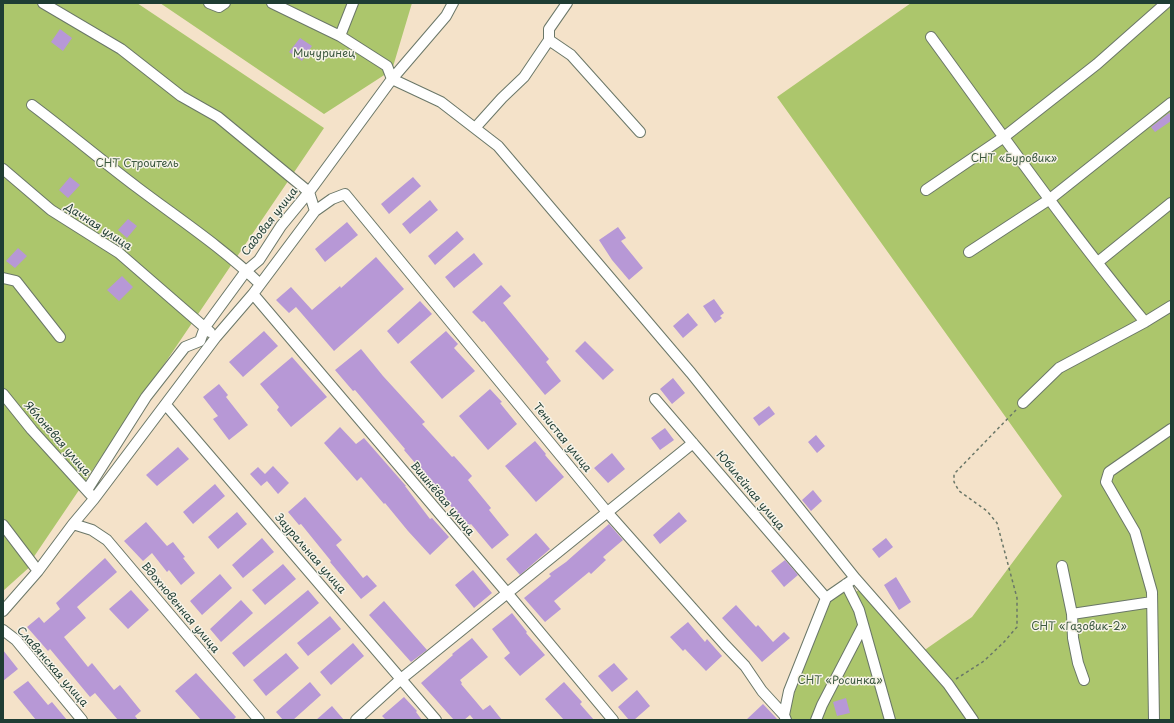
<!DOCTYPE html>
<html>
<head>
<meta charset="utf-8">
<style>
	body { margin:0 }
	#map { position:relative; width:1174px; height:723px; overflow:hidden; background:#f4e2c9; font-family:"Playpen Sans",sans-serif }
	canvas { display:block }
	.frame { position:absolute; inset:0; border:4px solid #1f3d34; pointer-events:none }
</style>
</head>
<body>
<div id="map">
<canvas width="1174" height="723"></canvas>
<div class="frame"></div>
</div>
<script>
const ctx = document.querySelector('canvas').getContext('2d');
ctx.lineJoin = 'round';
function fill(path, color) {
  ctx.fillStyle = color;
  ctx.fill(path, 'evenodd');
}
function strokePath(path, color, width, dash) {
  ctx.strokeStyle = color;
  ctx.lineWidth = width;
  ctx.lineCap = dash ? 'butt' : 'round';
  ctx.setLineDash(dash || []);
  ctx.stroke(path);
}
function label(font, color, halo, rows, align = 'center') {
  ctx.font = font + ' "Playpen Sans",sans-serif';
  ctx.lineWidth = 3;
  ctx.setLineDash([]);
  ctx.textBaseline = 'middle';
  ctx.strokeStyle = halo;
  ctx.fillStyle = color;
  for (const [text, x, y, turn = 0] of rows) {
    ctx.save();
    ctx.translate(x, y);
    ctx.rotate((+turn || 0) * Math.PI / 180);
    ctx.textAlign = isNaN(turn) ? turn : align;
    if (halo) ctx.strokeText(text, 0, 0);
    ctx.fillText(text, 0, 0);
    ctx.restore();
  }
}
const green = new Path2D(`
	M3,3h134l187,125 -293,433 2,3 -30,27z
	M160,3h252l-20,67 -68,44z
	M911,3h260v717h-380l-4,-6 40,-114 16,-8 11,1 8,-5 54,68 56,-39 90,-121 -285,-399z`);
const building = new Path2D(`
	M60,29l12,9 -9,13 -12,-9z
	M300,38l12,8 -10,15 -13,-9z
	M1169,113l2,2v6l-16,11 -4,-5z
	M70,177l10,8 -12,13 -9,-8z
	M413,177l8,9 -32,28 -8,-10z
	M430,200l8,10 -28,24 -8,-10z
	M128,219l9,7 -10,12 -9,-8z
	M347,222l11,13 -33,27 -10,-13z
	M618,227l8,11 -5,3 22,27 -14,12 -17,-20 -13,-20z
	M457,231l7,8 -29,26 -7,-9z
	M18,248l9,8 -12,12 -9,-7z
	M474,253l9,11 -29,24 -9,-11z
	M376,257l28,32 -70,62 -38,-44 -7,6 -13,-13 15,-13 21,23 28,-24 1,2z
	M122,276l11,11 -14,14 -12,-11z
	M501,285l10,11 -8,7 46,56 -3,3 15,19 -16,14 -61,-74 -2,1 -10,-10z
	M714,299l10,14 -4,3 2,2 -7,5 -12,-17z
	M420,301l12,13 -34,30 -11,-13z
	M688,313l10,12 -15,13 -10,-12z
	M264,331l14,15 -35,31 -14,-15z
	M446,331l12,13 -4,4 21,23 -33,28 -32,-37z
	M585,341l29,29 -11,10 -28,-29z
	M361,349l22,27 42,46 -3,2 30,33 2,-1 18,20 -4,4 23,28 -2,2 20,25 -17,14 -21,-25 -4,3 -17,-22h1l-47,-55 1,-1 -50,-59 -2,1 -18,-21z
	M292,357l35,40 -36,30 -14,-17 2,-3 -19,-23z
	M673,378l12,15 -13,11 -12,-15z
	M219,384l9,11 -2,2 22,28 -19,15 -16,-21 5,-3 -15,-19z
	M490,389l12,13 -2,1 17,21 -29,26 -29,-34z
	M769,406l6,8 -16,12 -6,-8z
	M340,427l16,17 8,-6 42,48h-1l25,33 2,-1 17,19 -19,18 -22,-24 -23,-28 -1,1 -23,-27 -4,4 -33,-38z
	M665,428l9,12 -14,10 -9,-12z
	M816,435l9,11 -8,7 -9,-11z
	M535,441l11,13 -1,1 19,22 -28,25 -31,-36z
	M178,447l11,12 -32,27 -11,-11z
	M612,453l13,16 -17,14 -14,-15z
	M273,466l16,17 -11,11 -11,-13 -6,5 -11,-12 8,-7 7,7z
	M215,484l10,12 -32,28 -10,-12z
	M813,490l9,11 -11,10 -9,-11z
	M305,497l37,43 -6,5 27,33 4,-3 10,11 -16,13 -31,-37 1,-1 -30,-37 -2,1 -11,-13z
	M237,512l10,12 -29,25 -10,-12z
	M679,512l8,9 -27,23 -7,-9z
	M146,522l21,24 6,-4 12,15 -2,1 12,15 -14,12 -12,-15 -2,2 -15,-19 -9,8 -19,-20z
	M609,524l14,16 -20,17 3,3 -15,14 -2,-2 -35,29 7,8 -16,13 -21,-24 27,-22 -2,-2 17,-12z
	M536,533l14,16 -30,26 -14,-16z
	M262,538l12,14 -31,26 -11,-13z
	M886,538l7,9 -14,11 -7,-9z
	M105,558l12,14 -40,35 9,11 -22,19 24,30 4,-4 22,27 6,-5 21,26 -6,5 3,4h-20l-23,-27 -5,4 -40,-48 -2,2 -21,-24 12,-10 5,6 16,-14 -4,-6z
	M785,560l13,15 -14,12 -13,-16z
	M283,564l13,15 -31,26 -13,-15z
	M473,570l19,23 -18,15 -19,-23z
	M220,574l12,14 -30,27 -12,-14z
	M896,577l15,25 -12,8 -15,-25z
	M131,590l18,20 -21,19 -19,-20z
	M308,590l11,13 -75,64 -12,-14z
	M241,600l12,13 -32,29 -11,-13z
	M384,601l43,49 -16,12 -42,-47z
	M736,605l20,22 2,-2 15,17 11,-10 6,6 -28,24 -40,-44z
	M512,613l15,19 -1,1 19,22 -25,21 -16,-18 6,-5 -18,-24z
	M330,616l11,13 -33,27 -11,-13z
	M688,622l17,20 2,-3 15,17 -16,15 -21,-22 -2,2 -13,-14z
	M472,638l16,19 -28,23 2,3 -1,1 22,26 7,-5 12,15h-28l-4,-5 -6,5h-10l-33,-37 32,-28 -1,-1z
	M353,643l11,13 -33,29 -11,-13z
	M3,650l15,19 -15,12z
	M286,653l13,15 -33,28 -13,-16z
	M614,663l14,16 -16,13 -14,-16z
	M196,673l40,44 -3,3h-32l-26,-29z
	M28,681l20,24 4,-3 15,18h-31l-23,-28z
	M310,682l11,13 -28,25h-10l-7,-8z
	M564,682l18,20 -2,2 14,16h-30l-19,-21z
	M637,690l13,16 -16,14h-5l-11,-13z
	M404,697l13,14 -1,1 6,8h-36l-4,-4z
	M846,698l4,15 -13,3 -4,-14z
	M763,704l15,16h-32z
	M332,706l12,14h-28z`);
const path = new Path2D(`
	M956,679l28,-18 20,-19 13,-15v-29l-20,-75 -10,-12 -28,-20 -5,-9v-8l62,-64`);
const minor = new Path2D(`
	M43,3l78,46 60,47 37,21 91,75 -28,34 -22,34 -13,11 -41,56 -5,14 -15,6 -39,50 -59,93
	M209,3l10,4 6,-4
	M272,3l68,33 13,-33
	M340,36l47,30 5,13 49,23 57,44 193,227 164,205 -29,20 -37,93 -5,24
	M931,37c70,96 138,193 214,285
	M549,40l22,15 69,77
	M32,105c36,27 70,56 106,83 41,31 85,60 122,96
	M475,128l27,-30 22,-21 25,-37v-11l18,-26
	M3,169l48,41 68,43 91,79
	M926,190l78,-53 93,-73 69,-61
	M315,211l17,-12 13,-5 262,318 118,133 20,21 17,25 22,24 2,5
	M969,252l81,-53 121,-96
	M1098,262l73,-59
	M3,278l13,3 44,56
	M253,294l255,300 105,126
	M3,394l29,36 59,65
	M655,399l171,199
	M1023,403l36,-35 86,-46 26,-16
	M166,405l270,315
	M73,524l19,6 15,10 152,180
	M3,525l35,46
	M1062,566l10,48 1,24 5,25 6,17
	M855,578l93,106 25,36
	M846,584l13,26 31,110
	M3,611l35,-40 35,-47 21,-25 122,-162 37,-43 62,-83 -6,-19 83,-113 54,-63 7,-13
	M1072,614l80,-12
	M3,630l13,10 66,80
	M356,720l45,-41 292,-236
	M816,720l6,-15 41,-79
	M1154,720l-2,-128 -17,-60 -29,-50 3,-10 62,-43`);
const parkNames = [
	["Мичуринец",324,54],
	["СНТ «Буровик»",1014,159],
	["СНТ Строитель",137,164],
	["СНТ «Газовик-2»",1079,627],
	["СНТ «Росинка»",840,681]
];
const streetNames = [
	["Садовая улица",270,222,-52],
	["Дачная улица",98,227,33],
	["Тенистая улица",562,438,51],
	["Яблоневая улица",57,439,49],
	["Юбилейная улица",750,491,50],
	["Вишнёвая улица",442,499,50],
	["Зауральная улица",310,554,49],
	["Вдохновенная улица",180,608,50],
	["Славянская улица",52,667,49]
];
fill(green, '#acc66c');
fill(building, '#b798d6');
strokePath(minor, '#6a7768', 12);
strokePath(path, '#6a7768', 1.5, [3, 3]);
strokePath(minor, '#fff', 10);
label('11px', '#3b583f', '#f7f3e8', parkNames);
label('11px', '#1f3d34', '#f7f3e8', streetNames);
</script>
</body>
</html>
